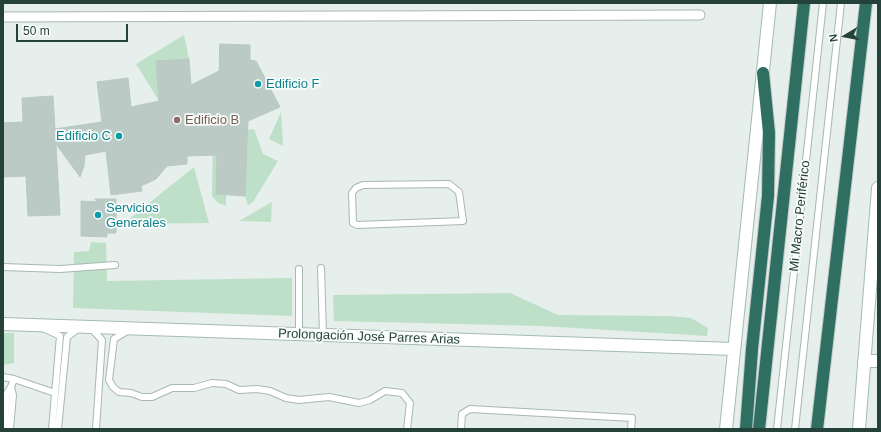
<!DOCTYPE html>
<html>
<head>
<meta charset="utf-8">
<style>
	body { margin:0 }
	#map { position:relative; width:881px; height:432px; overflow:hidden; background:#e6efeb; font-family:Arial,sans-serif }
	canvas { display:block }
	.frame { position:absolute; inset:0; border:4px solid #24423a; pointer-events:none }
	.north { position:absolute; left:825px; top:16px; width:40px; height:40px; -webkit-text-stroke:3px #f7fbf9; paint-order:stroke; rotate:260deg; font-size:11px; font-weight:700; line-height:16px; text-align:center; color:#24423a }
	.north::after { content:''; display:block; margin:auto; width:14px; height:18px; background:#24423a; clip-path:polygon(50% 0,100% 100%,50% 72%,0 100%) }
	.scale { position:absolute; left:16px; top:24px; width:112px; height:18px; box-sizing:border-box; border:2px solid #24423a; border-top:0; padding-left:5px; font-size:12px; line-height:14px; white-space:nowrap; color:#24423a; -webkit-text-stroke:3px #f7fbf9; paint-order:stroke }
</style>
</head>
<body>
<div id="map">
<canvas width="881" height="432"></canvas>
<div class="frame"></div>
<div class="north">N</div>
<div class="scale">50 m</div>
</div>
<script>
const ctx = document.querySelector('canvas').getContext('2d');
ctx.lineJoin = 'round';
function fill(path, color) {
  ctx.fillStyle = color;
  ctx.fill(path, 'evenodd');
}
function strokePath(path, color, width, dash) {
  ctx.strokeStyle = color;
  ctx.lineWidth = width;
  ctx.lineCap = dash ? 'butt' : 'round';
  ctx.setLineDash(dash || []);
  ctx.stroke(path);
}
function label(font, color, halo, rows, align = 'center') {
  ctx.font = font + ' Arial,sans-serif';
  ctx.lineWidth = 3.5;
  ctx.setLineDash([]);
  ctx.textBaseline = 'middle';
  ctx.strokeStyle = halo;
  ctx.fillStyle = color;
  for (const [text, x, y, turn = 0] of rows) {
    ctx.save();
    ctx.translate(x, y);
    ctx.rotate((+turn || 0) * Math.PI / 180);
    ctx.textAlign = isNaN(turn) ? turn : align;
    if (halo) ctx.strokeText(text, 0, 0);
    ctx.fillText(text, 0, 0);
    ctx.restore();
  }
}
const green = new Path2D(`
	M184,35l5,24 -33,2 3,40 -23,-37z
	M281,112l2,34 -14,-7z
	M254,129l9,25 15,7 -25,41 -5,3 -3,-9 3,-66z
	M218,131l-2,63 10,1v11l-8,-3 -6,-7 1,-64z
	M194,167l15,56 -86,1z
	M272,202l-1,20 -32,-1z
	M91,242l15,1 1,38 185,-3v38l-219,-8 1,-56 15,-1z
	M510,293l48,22 112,1 21,2 17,10 -1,8 -165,-10 -208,-5 -1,-26z
	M3,333h11v30l-11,2z`);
const building = new Path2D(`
	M220,44l30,1v15l6,1 24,46 -32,14 -3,75 -29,-2 1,-39 -30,1v8l-20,2 -11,13 -15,7 1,5 -31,4 -5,-44 -21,4 -1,11 -4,11 -24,-33 4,71 -32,1 -2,-40 -23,1v-54l20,-1 -1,-24 31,-2 2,33 47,-7 -5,-40 31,-4 3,29 28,-6 -3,-40 33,-2 2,26 28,-14z
	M95,199h21v34h-9v4l-26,-1v-35l16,1z`);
const service = new Path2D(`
	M449,184l10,8 4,29 -106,4 -4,-2 -1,-30 4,-5 7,-3z
	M3,267l57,2 55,-4
	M321,268l2,67
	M299,269v65
	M43,328l17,8 -8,93
	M91,328l11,12 -6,89
	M129,330l-15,9 -5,41 4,7 6,5 12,1 11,4h10l20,-9h22l18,-5 14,1 13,6 18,-1 13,2 16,7 13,2 30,-3 30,6 11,-3 15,-9 17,2 8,10 -3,26
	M3,377l11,2 41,14
	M4,429l3,-36 4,-6 3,-8
	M10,429l3,-34 -2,-8
	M58,429l9,-92 12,-9
	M461,429l1,-15 8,-5 162,9 -1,11
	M777,429l46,-426
	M795,429l46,-426`);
const pedestrian = new Path2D(`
	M3,17l697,-2`);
const secondary = new Path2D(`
	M3,324l731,25
	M864,361h14
	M726,429l44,-426
	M859,429l19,-241`);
const motorway = new Path2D(`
	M746,429l6,-80 16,-153 1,-63 -6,-60
	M759,429l45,-426
	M817,429l49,-426`);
const markers = [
	[258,84,4,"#0f9aa8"],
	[177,120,4,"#8d6e63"],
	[119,136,4,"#0f9aa8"],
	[98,215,4,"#0f9aa8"]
];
const cultureNames = [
	["Edificio F",266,84],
	["Edificio C",111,136,"right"],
	["Servicios",106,208],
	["Generales",106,223]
];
const educationNames = [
	["Edificio B",185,120]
];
const streetNames = [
	["Mi Macro Periférico",800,216,-84],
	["Prolongación José Parres Arias",369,337,2]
];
fill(green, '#bfe0c8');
fill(building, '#bbcac4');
strokePath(building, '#b8c9c2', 1);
strokePath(service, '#a8b8b2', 8);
strokePath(pedestrian, '#a8b8b2', 11);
strokePath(secondary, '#a4bbb3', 14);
strokePath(motorway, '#c2cac8', 14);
strokePath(service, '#fff', 6);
strokePath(pedestrian, '#fff', 9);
strokePath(secondary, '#fff', 12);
strokePath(motorway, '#2f6f62', 12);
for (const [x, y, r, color] of markers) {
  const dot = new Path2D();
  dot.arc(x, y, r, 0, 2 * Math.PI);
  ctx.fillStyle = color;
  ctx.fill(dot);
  strokePath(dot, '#f7fbf9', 1.5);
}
label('13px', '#0d838f', '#f7fbf9', cultureNames, 'left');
label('13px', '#785e54', '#f7fbf9', educationNames, 'left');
label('13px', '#24423a', '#f7fbf9', streetNames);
</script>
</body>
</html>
